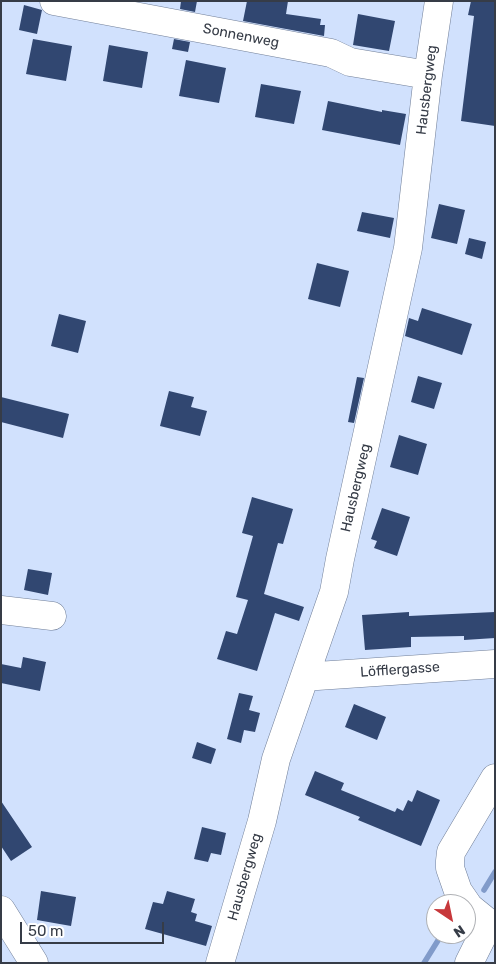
<!DOCTYPE html>
<html>
<head>
<meta charset="utf-8">
<style>
	body { margin:0 }
	#map { position:relative; width:496px; height:964px; overflow:hidden; background:#d1e1fd; font-family:Rubik,sans-serif }
	canvas { display:block }
	.frame { position:absolute; inset:0; border:2px solid #363c47; pointer-events:none }
	.north { position:absolute; left:426px; top:894px; width:50px; height:50px; box-sizing:border-box; background:#fff; border:1px solid #afb1b5; border-radius:50%; rotate:146deg; font-size:14px; font-weight:700; line-height:20px; text-align:center; color:#363c47 }
	.north::after { content:''; display:block; margin:auto; width:18px; height:22px; background:#c7383b; clip-path:polygon(50% 0,100% 100%,50% 72%,0 100%) }
	.scale { position:absolute; left:20px; top:922px; width:144px; height:22px; box-sizing:border-box; border:2px solid #363c47; border-top:0; padding-left:6px; font-size:15px; line-height:18px; white-space:nowrap; color:#363c47; -webkit-text-stroke:4px #fff; paint-order:stroke }
</style>
</head>
<body>
<div id="map">
<canvas width="496" height="964"></canvas>
<div class="frame"></div>
<div class="north">N</div>
<div class="scale">50 m</div>
</div>
<script>
const ctx = document.querySelector('canvas').getContext('2d');
ctx.lineJoin = 'round';
function strokePath(path, color, width, dash) {
  ctx.strokeStyle = color;
  ctx.lineWidth = width;
  ctx.lineCap = dash ? 'butt' : 'round';
  ctx.setLineDash(dash || []);
  ctx.stroke(path);
}
function fill(path, color) {
  ctx.fillStyle = color;
  ctx.fill(path, 'evenodd');
}
function label(font, color, halo, rows, align = 'center') {
  ctx.font = font + ' Rubik,sans-serif';
  ctx.lineWidth = 5;
  ctx.setLineDash([]);
  ctx.textBaseline = 'middle';
  ctx.strokeStyle = halo;
  ctx.fillStyle = color;
  for (const [text, x, y, turn = 0] of rows) {
    ctx.save();
    ctx.translate(x, y);
    ctx.rotate((+turn || 0) * Math.PI / 180);
    ctx.textAlign = isNaN(turn) ? turn : align;
    if (halo) ctx.strokeText(text, 0, 0);
    ctx.fillText(text, 0, 0);
    ctx.restore();
  }
}
const stream = new Path2D(`
	M484,890l11,-18
	M424,963l18,-29`);
const building = new Path2D(`
	M181,1h16l-2,11 -15,-3z
	M247,1h41l-2,13 35,5 -1,6h5l-1,11 -81,-15z
	M471,1h24v125l-34,-5 13,-105 -6,-1z
	M24,5l18,5 -5,24 -18,-4z
	M358,14l37,7 -6,30 -36,-6z
	M33,39l39,7 -6,35 -40,-7z
	M174,39l16,3 -2,10 -16,-3z
	M109,45l39,7 -6,36 -39,-7z
	M186,60l40,8 -7,35 -40,-7z
	M261,84l40,7 -7,33 -39,-7z
	M328,101l54,11v-2l24,4 -6,31 -78,-15z
	M439,204l26,6 -8,34 -26,-6z
	M362,212l32,6 -4,20 -33,-7z
	M469,238l17,4 -4,17 -17,-5z
	M317,263l32,8 -9,36 -32,-8z
	M422,308l50,16 -10,31 -57,-19 4,-18 9,3z
	M59,314l27,7 -8,32 -27,-7z
	M418,376l24,7 -8,26 -23,-7z
	M357,377l7,1 -10,45 -6,-1z
	M169,391l25,6 -3,10 16,4 -7,25 -40,-10z
	M1,397l68,17 -6,24 -62,-16z
	M399,435l28,9 -9,31 -28,-8z
	M252,497l41,12 -10,35 -5,-1 -14,51 40,13 -5,14 -24,-8 -18,58 -40,-12 9,-28 11,3 11,-34 -12,-3 17,-61 -11,-3z
	M382,508l28,9 -13,39 -23,-8 3,-7 -6,-2z
	M28,569l24,4 -4,22 -24,-5z
	M409,612v4l86,-4v26l-31,2v-4l-53,1v10l-46,3 -3,-35z
	M23,657l23,5 -6,29 -39,-8v-19l20,4z
	M239,693l14,3 -4,14 11,3 -5,19 -11,-2 -3,13 -14,-4z
	M354,704l32,13 -9,23 -32,-13z
	M197,742l19,7 -5,15 -19,-6z
	M315,771l29,12 -3,7 54,22 2,-4 6,3 5,-11 4,2 5,-12 23,10 -19,46 -63,-26 2,-3 -55,-22z
	M1,801l31,46 -21,14 -10,-15z
	M202,827l24,6 -5,22 -10,-2 -3,9 -14,-3z
	M41,891l35,6 -5,29 -34,-6z
	M167,891l28,8 -4,13 6,2 -2,7 17,5 -6,20 -61,-17 8,-27 10,2z`);
const minor = new Path2D(`
	M54,1l277,52 19,9 78,13
	M1,610l51,6
	M307,672l10,4 178,-12
	M1,910l33,53
	M220,963l42,-142 14,-62 58,-167 6,-33 68,-311 20,-173 11,-74
	M469,963l18,-36 -2,-7 -16,-13 -11,-16 -8,-23v-7l1,-9 44,-74`);
const streetNames = [
	["Sonnenweg",241,36,11],
	["Hausbergweg",427,90,-83],
	["Hausbergweg",356,488,-77],
	["Löfflergasse",400,670,-4],
	["Hausbergweg",245,877,-74]
];
strokePath(stream, '#819bca', 5.5);
fill(building, '#314771');
strokePath(minor, '#717f98', 29);
strokePath(minor, '#fff', 28);
label('14px', '#363c47', '#fff', streetNames);
</script>
</body>
</html>
